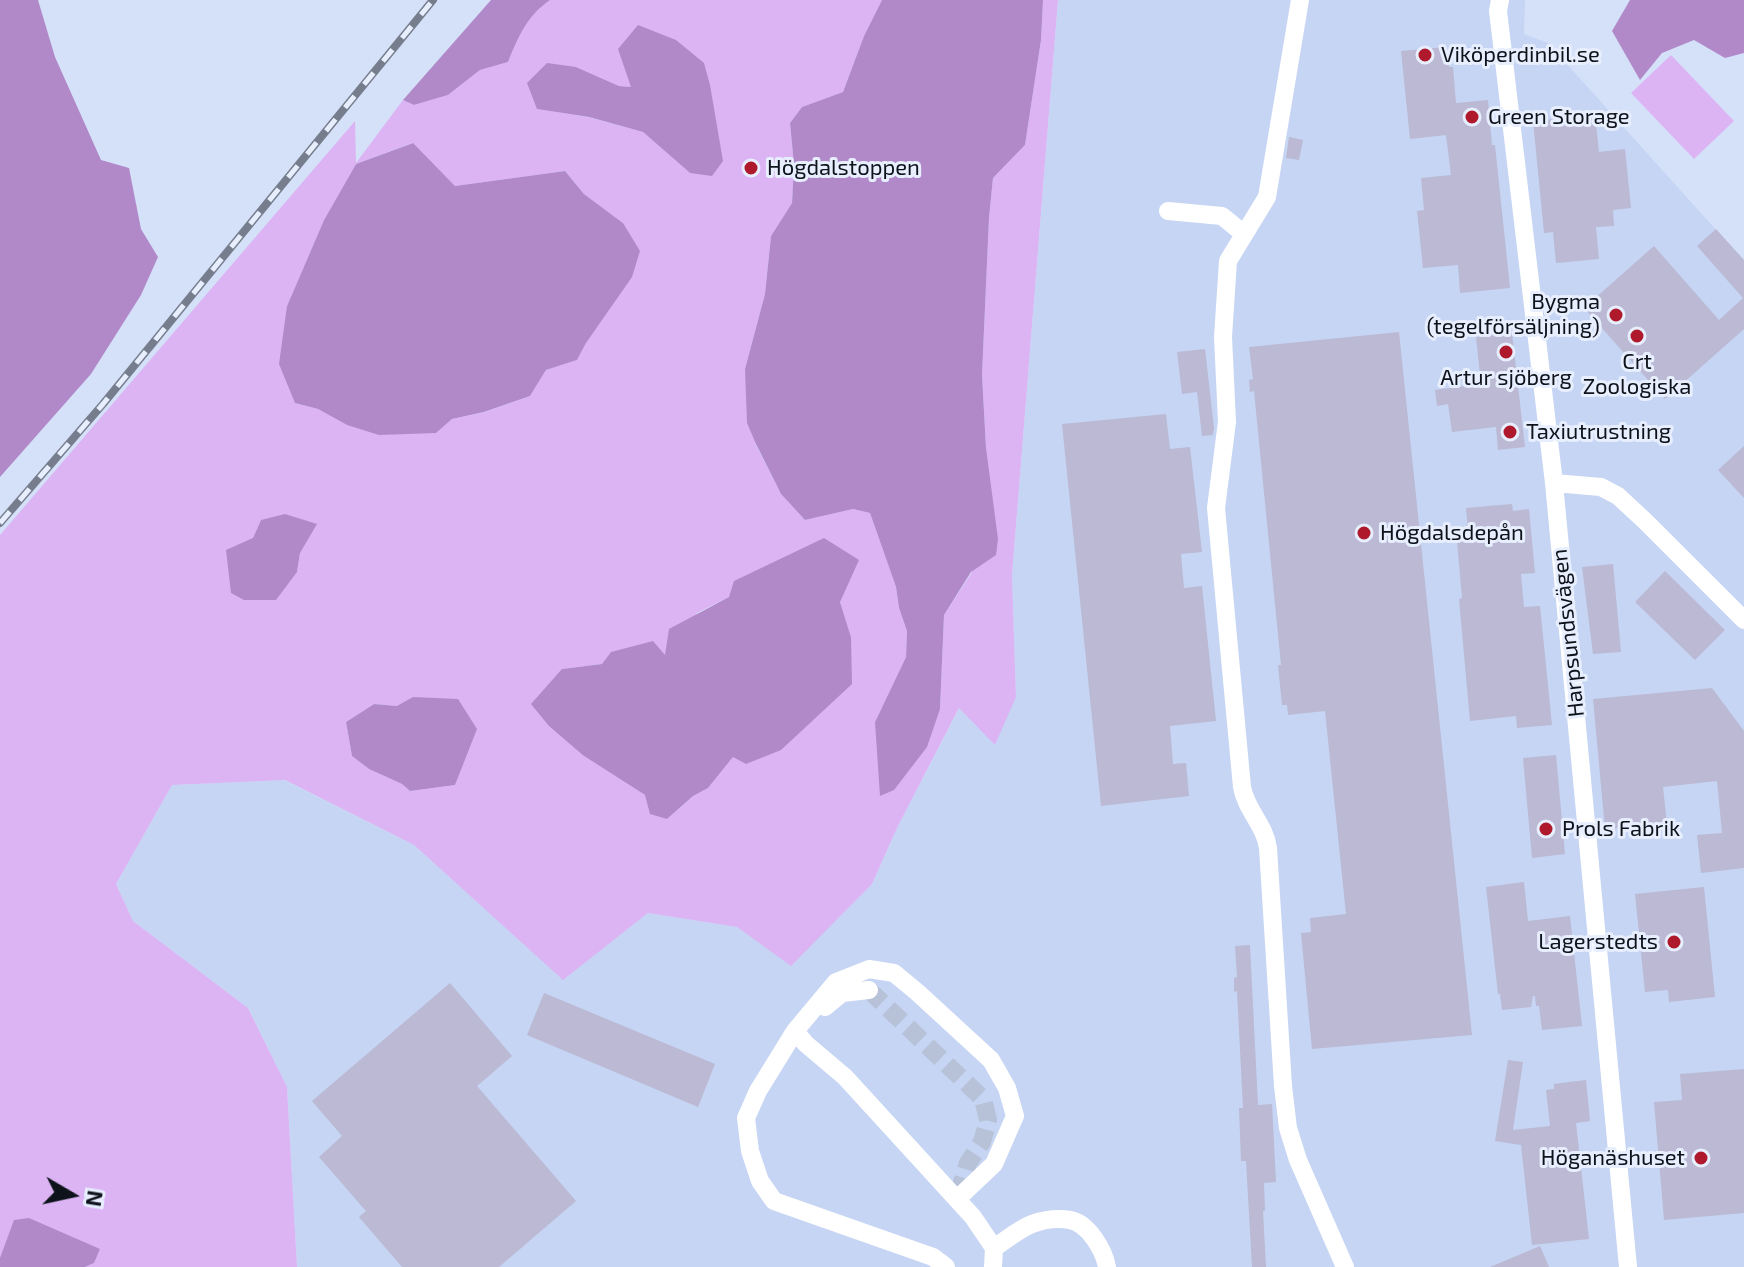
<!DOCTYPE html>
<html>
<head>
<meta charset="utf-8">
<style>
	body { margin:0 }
	#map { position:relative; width:1744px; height:1267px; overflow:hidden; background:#d5e1f9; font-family:"Exo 2",sans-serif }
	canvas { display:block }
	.north { position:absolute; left:32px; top:1155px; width:80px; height:80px; -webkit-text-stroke:6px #e7eefd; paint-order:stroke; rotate:99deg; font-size:22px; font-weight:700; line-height:32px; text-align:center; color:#0e121a }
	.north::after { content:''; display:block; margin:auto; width:28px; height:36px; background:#0e121a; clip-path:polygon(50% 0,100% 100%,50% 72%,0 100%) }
</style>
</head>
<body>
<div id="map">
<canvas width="1744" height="1267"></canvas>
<div class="north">N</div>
</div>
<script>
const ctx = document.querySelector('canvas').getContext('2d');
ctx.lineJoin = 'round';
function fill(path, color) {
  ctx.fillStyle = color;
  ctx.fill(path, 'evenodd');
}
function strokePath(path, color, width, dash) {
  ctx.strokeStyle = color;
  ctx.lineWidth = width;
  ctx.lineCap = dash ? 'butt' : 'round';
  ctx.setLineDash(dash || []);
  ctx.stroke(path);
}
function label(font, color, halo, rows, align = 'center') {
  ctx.font = font + ' "Exo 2",sans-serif';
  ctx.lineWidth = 6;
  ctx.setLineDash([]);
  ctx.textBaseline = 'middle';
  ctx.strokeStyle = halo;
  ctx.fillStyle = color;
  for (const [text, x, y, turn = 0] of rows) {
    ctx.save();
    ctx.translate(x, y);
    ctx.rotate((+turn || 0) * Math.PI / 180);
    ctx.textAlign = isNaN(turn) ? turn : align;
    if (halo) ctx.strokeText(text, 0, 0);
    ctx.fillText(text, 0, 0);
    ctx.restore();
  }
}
const built = new Path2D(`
	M1058,0h467l-1,34 24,9 196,218v1006h-1447l-10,-180 -39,-79 -115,-87 -17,-37 56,-99 112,-5 130,65 149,134 85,-66 89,14 54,38 81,-81 25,-56 63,-121 56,-10 -4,-122z`);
const green = new Path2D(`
	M550,0h332l-18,36 -21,56 -41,15 -12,16 4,42 -2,38 -21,33 -6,58 -20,75 11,76 25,49 24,26 48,-11 17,4 26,74 3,21 8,23 -1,26 -31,65 65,-13 4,-94 28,-43 14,-124 -4,-73 7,-157 4,-40 32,-33 16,-105 2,-40h15l-46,575 4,122 -21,48 -36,-37 -62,120 -25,56 -81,82 -54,-39 -89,-14 -85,67 -149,-135 -129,-65 -113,5 -56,99 17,37 115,87 39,79 10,180h-212l9,-4 -94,-5v-723l355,-414 1,42 47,-63 11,5 34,-10 32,-25 28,-8c11,-26 18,-45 42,-62zM576,67l43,19 12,1 59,86 -47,-41 -55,-15 -50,-8zM412,143l43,43 110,-15 19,23 39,29 -37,120 -9,17 -31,10 -16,26 -45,16 -33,7 -16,14 -89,-8 -29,-16 -23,-6 -8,-97 37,-86 32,-56zM261,520l39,33 -3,19 -44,-34zM729,597l111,5 11,35 -118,120 -25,31 -15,8 -26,23 -22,-24 -61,-39 -22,-87 103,-13 32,-43zM374,704l23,2 65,58 -7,21 -45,6 -8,-7 -33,-15 -17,-13 -6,-34z
	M1671,55l63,66 -40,38 -63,-66z`);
const forest = new Path2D(`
	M0,0h38l17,57 46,103 28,8 12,61 17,28 -17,38 -50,79 -91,103z
	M491,0h59c-24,17 -31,36 -42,62l-28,8 -32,25 -34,10 -11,-5z
	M882,0h161l-2,40 -16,105 -32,33 -4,40 -7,157 4,73 12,91 -2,16 -25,17 -27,43 -4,94 -13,38 -33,43 -14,6 -5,-74 31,-65 1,-26 -8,-23 -3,-21 -26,-74 -17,-4 -48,11 -24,-26 -25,-50 -9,-21 -2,-54 20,-75 6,-58 21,-33 2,-38 -4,-42 12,-16 41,-15 21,-56z
	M1630,0h114v53l-19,5 -31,-18 -32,13 -22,27 -28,-49z
	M638,25l38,15 28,23 6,22 13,76 -11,15 -22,-3 -47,-41 -54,-15 -52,-8 -10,-26 20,-20 29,4 43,19 12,1 -13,-38z
	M413,143l42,43 110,-15 19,23 39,29 17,28 -8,26 -46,66 -9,17 -31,10 -16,26 -46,16 -32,7 -16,14 -57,2 -32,-10 -29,-16 -23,-6 -16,-39 8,-58 37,-86 32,-56z
	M285,514l32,10 -17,29 -3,19 -21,28h-32l-13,-7 -5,-43 27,-12 8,-18z
	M824,538l35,22 -19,42 11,35 1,47 -71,66 -35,14 -13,-7 -25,31 -15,8 -26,23 -17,-5 -5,-19 -61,-39 -35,-30 -18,-22 31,-35 40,-5 9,-12 42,-11 12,14 4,-26 60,-32 5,-16z
	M413,697l45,2 19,30 -22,56 -45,6 -8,-7 -33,-15 -17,-13 -6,-34 28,-18 23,2z
	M29,1218l71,31 -6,14 -9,4h-85v-9l14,-38z`);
const building = new Path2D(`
	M1446,47l3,20h4l3,36 32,-3 4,45h3l15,143 -50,5 -2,-28 -35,3 -6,-57 7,-1 -3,-32 30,-3 -5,-40 -36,4 -9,-88z
	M1595,115l4,37 26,-3 6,59 -18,2 1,16 -18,1 3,32 -43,4 -3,-31 -9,1 -11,-112z
	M1289,137l14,3 -4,20 -13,-2z
	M1716,229l28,31v69l-79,70 -81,-91 70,-62 65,74 24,-22 -46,-52z
	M1399,332l73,703 -160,14 -11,-116 10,-1 -1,-14 36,-4 -21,-203 -37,4 -1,-10h-5l-4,-40h3l-27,-274 -4,1 -1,-12 4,-1 -4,-32z
	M1512,333l13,114 -27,3 -2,-23 -44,5 -4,-28 -11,2 -2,-16 46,-6 -5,-47z
	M1205,349l9,79 -1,7 -11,1 -5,-44 -15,2 -5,-42z
	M1166,414l4,35 20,-2 12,105 -21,2 3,34 18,-2 14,135 -46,5 3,38 13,-1 3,33 -88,10 -39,-382z
	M1744,446v52l-26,-28z
	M1512,504l1,7 16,-2 6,64 -14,1 3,33 16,-1 12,119 -35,3 -1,-12 -46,5 -11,-122 3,-1 -5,-57 12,-1 -3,-32z
	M1613,564l8,88 -28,2 -11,-87z
	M1665,571l60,59 -30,30 -60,-58z
	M1712,688l32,43v137l-43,5 -4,-38 25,-2 -5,-52 -54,6 4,37 -62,5 -12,-130z
	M1556,755l9,99 -33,4 -9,-100z
	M1524,882l4,39 42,-5 12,110 -40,4 -3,-24h-3l-1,-10h-2l-2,11 -29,3 -2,-16h-2l-12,-107z
	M1704,887l11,110 -46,5 -1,-12 -23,2 -10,-98z
	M1250,945l8,160 14,-1 4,78 -12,1 1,28h-2l3,56h-14l-6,-106h-5l-2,-53h4l-6,-117 -3,1v-14l3,-1 -2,-31z
	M450,983l62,73 -35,30 99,115 -77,66h-97l-43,-50 7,-6 -47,-54 23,-21 -30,-35z
	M544,993l171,71 -17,43 -171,-72z
	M1508,1060l15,2 -10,68 37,-4 -4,-36 8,-1v-5l32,-4 4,41 -14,2 13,116 -57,6 -11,-100 -26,-4z
	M1744,1069v144l-80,7 -10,-118 28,-2 -2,-26z
	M1540,1246l9,21h-59z`);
const minorTunnel = new Path2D(`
	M869,990l114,109 5,21 -6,22 -14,21 -11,36`);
const minor = new Path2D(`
	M1300,0l-33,197 -39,64 -5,76 4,85 -11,86 26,279c4,23 23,38 26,61l15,238 5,42 10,32 47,107
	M1500,0l-2,11 56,472 74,784
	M1168,211l54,5 22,18
	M1554,483l47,4 17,9 27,25 99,99
	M825,1007l17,-14 27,-3
	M795,1031l11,13 39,33 128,140 21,31 -1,19
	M994,1248c12,-8 25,-19 38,-24 11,-4 26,-6 38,-4 18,3 34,30 37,47
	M946,1267l-13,-10 -159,-56 -14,-20 -10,-30 -4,-33 12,-27 37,-60 41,-49 33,-13 25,4 23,19 74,68 16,28 8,28 -21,48 -37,35`);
const rail = new Path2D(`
	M0,523l103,-119 330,-404`);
const markers = [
	[1425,55,8,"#ae1a2b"],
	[1472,117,8,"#ae1a2b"],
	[751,168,8,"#ae1a2b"],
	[1616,315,8,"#ae1a2b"],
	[1637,336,8,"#ae1a2b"],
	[1506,352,8,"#ae1a2b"],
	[1510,432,8,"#ae1a2b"],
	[1364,533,8,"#ae1a2b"],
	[1546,829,8,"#ae1a2b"],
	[1674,942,8,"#ae1a2b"],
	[1701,1158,8,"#ae1a2b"]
];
const poiNames = [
	["Viköperdinbil.se",1441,55],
	["Green Storage",1488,117],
	["Högdalstoppen",767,168],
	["Bygma",1600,302,"right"],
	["(tegelförsäljning)",1600,327,"right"],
	["Crt",1637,362,"center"],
	["Zoologiska",1637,387,"center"],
	["Artur sjöberg",1506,378,"center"],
	["Taxiutrustning",1526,432],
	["Högdalsdepån",1380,533],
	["Prols Fabrik",1562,829],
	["Lagerstedts",1658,942,"right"],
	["Höganäshuset",1685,1158,"right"]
];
const streetNames = [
	["Harpsundsvägen",1568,633,-96]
];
fill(built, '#c6d5f4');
fill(green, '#dcb4f4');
fill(forest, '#b189c9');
fill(building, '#bbb9d3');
strokePath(minorTunnel, '#b7c2d8', 18, [18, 9]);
strokePath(minor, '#fff', 18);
strokePath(rail, '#767e8e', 8);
strokePath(rail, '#e7eefd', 5, [15]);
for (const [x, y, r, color] of markers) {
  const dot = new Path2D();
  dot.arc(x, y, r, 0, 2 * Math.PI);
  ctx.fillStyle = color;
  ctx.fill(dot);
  strokePath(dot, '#e7eefd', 3);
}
label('22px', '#0e121a', '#e7eefd', poiNames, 'left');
label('22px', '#0e121a', '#e7eefd', streetNames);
</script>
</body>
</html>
